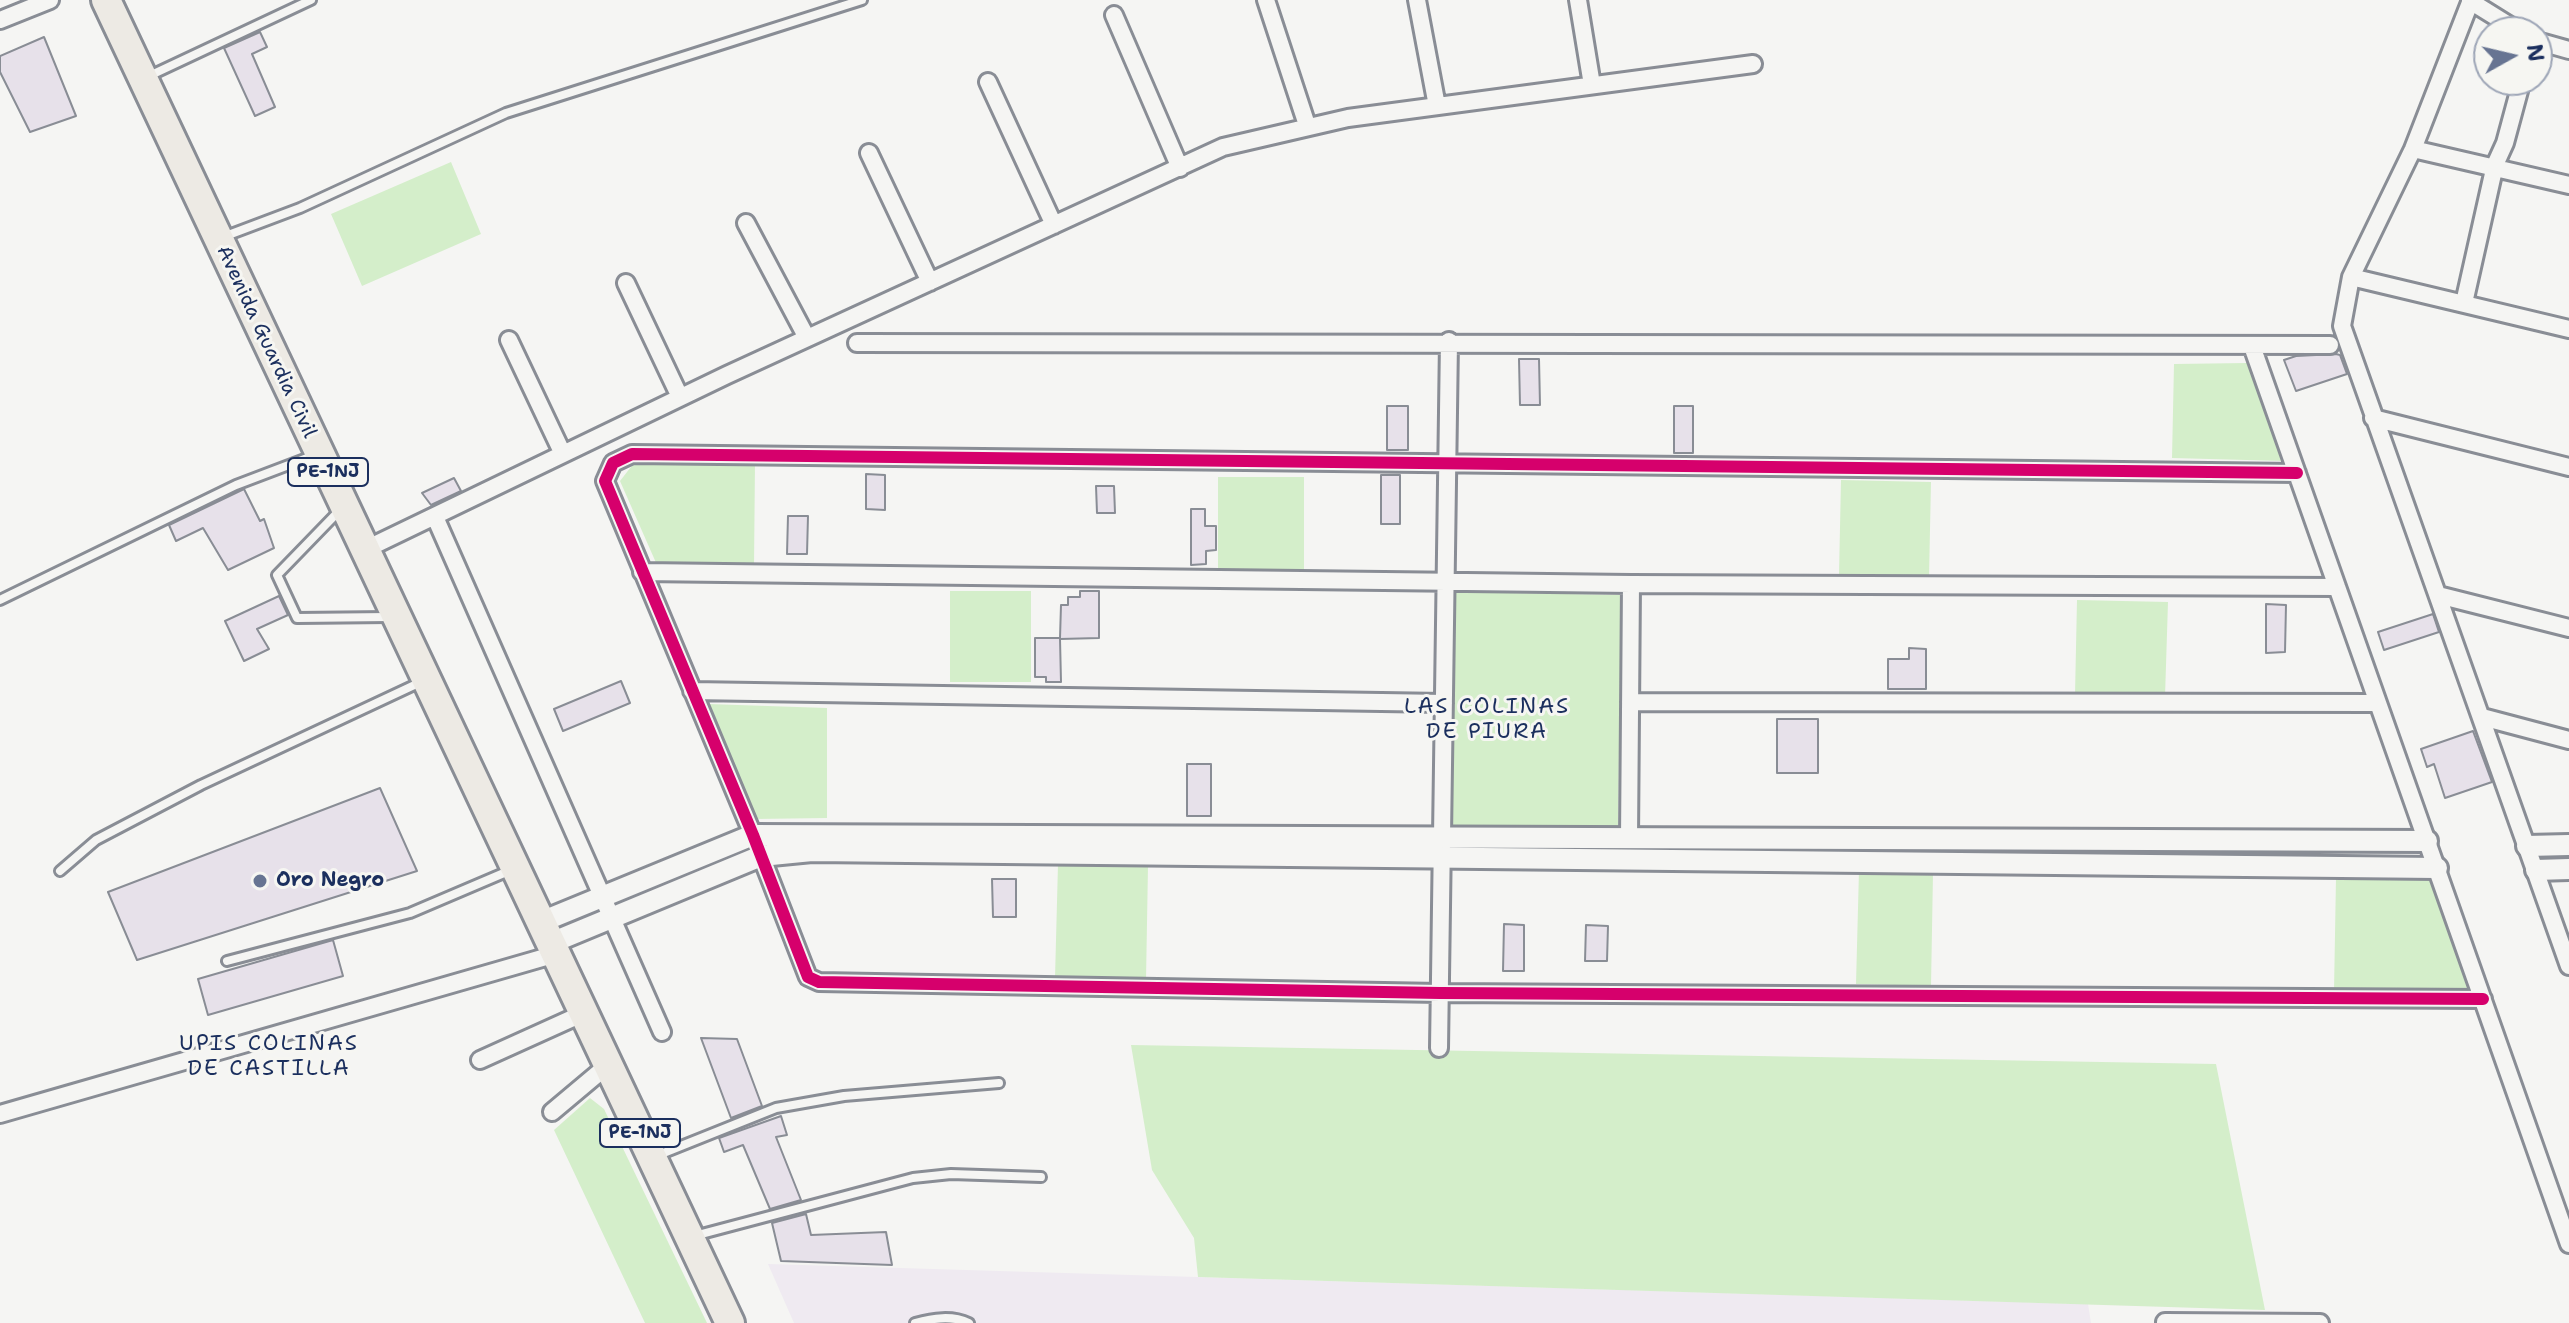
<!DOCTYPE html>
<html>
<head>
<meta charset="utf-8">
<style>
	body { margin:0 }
	#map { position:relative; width:2569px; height:1323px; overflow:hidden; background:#f5f5f3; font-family:"Shantell Sans",sans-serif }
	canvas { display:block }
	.north { position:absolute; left:2473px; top:16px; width:80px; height:80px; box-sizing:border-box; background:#f6f6f2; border:2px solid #9ea6b7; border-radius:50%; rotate:82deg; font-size:22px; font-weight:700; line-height:32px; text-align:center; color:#1b2f5e }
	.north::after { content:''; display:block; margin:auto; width:28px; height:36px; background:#677492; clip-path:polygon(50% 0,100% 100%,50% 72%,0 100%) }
</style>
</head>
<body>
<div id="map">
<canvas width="2569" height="1323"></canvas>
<div class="north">N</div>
</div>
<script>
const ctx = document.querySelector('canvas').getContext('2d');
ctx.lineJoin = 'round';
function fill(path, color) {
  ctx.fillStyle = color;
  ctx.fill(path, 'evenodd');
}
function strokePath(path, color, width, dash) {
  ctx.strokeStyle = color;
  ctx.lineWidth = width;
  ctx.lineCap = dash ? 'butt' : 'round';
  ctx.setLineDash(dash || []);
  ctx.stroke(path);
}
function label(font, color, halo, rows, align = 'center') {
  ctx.font = font + ' "Shantell Sans",sans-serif';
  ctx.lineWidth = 6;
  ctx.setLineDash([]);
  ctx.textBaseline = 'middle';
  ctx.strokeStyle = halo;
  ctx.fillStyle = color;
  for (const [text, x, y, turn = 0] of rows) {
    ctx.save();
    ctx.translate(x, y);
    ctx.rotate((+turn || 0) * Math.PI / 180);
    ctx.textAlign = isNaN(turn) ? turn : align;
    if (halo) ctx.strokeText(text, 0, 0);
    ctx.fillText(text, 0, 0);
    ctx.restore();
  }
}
const built = new Path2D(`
	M768,1264l1320,40 3,19h-1297z`);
const green = new Path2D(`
	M451,162l30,72 -119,52 -31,-72z
	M2247,363l37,98 -112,-3 2,-94z
	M634,463h121l-1,103 -97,-1 -37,-84z
	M1218,477h86v93l-86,-1z
	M1841,480l90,2 -2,95 -90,-2z
	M950,591h81v91h-81z
	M1456,592l165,3 -3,233 -166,-3z
	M2077,600l91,2 -3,95 -90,-2z
	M708,704l119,4v110l-72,1z
	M1058,864l90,2 -2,114 -91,-2z
	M1859,870l74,3 -2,113 -75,-2z
	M2336,878l94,2 44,115 -140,-4z
	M1131,1045l1085,19 49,246 -1067,-33 -4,-39 -42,-68z
	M590,1098l14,11 103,214h-62l-91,-193z`);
const building = new Path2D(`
	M260,32l7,15 -15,7 23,53 -20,9 -31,-68z
	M44,37l32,79 -46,16 -30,-60v-16z
	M2336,354l4,1 7,19 -51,17 -12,-31 12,-4z
	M1519,359h20l1,46h-20z
	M1387,406h21v44h-21z
	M1674,406h19v47h-19z
	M866,474l19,1v35l-19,-1z
	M1381,475h19v49h-19z
	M454,478l7,13 -30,14 -9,-12z
	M1096,486h18l1,27h-18z
	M244,489l16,32 4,-2 10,29 -46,22 -25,-42 -27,13 -7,-16z
	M1191,509h14v17h11v24l-10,1v13l-15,1z
	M788,516h20l-1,38h-20z
	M1080,591h19v47l-39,1 1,43h-15v-5h-11v-39h25l1,-33h7v-8h12z
	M279,596l9,19 -31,14 12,20 -25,12 -19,-40z
	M2266,604l20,1 -1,47 -19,1z
	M2433,614l6,18 -55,18 -6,-18z
	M1909,648l17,1v40h-38v-30h21z
	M621,681l9,22 -67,28 -9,-22z
	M1777,719h41v54h-41z
	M2473,731l19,51 -47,16 -11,-34 -7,3 -6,-18z
	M1187,764h24v52h-24z
	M380,788l37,83 -280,89 -29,-68z
	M992,879h24v38h-23z
	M1504,924l20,1v46h-21z
	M1586,925l22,1 -1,35h-22z
	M333,940l10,36 -135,39 -10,-36z
	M701,1038l36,1 25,67 -31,12z
	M781,1116l6,19 -11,2 25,63 -31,9 -27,-64 -19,7 -5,-14z
	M806,1214l5,21 75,-3 6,33 -111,-4 -9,-38z`);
const service = new Path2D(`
	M149,76l162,-76
	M223,237l77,-29 206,-95 356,-113
	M340,510l-63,65 20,43 92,-1
	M0,600l236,-115 79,-30
	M60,871l36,-31 105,-55 222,-104
	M227,961l183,-48 101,-43
	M656,1156l120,-48 68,-12 155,-13
	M694,1236l219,-58 38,-4 90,3
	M915,1323c18,-5 37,-8 54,0`);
const minor = new Path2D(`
	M1266,0l41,125
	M1417,0l20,106
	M1578,0l14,85
	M2471,0l-58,149 -62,128 -9,49 227,640
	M2470,1l50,31
	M1114,15l66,153
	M0,20l50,-20
	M2537,41l32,9
	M988,82l66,143
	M2413,149l156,36
	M869,153l61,129
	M746,223l61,115
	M2351,277l218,52
	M626,283l54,114
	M2464,303l31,-138 10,-22 17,-63
	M509,340l53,112
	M857,343l1473,2
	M2252,346l317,898
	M2373,418l196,49
	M2297,473l-1665,-19 -19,9 -8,18 148,354 55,142 11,5 621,11 1043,6
	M435,517l227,515
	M364,550l363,-175 496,-228 125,-29 405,-54
	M642,572l989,12 706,3
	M2438,595l131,33
	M692,691l752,12
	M1630,702l748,1
	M2482,717l87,23
	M1629,839l2,-255
	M1439,1048l10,-707
	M480,1060l104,-47
	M552,1112l56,-47
	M0,1114l556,-160
	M2165,1322l155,1`);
const tertiary = new Path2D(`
	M2527,846l42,-1
	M2536,870l33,-1
	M541,922l212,-87 1674,6
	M551,943l210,-87 51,-5 1625,17`);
const trunk = new Path2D(`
	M106,0l624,1323`);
const cycleway = new Path2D(`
	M2297,473l-1665,-19 -19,9 -8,18 148,354 55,142 11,5 621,11 1043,6`);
const markers = [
	[260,881,8,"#677492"]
];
const shields = [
	[328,472,80],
	[640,1133,80]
];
const shieldNames = [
	["PE-1NJ",328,472],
	["PE-1NJ",640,1133]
];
const streetNames = [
	["Avenida Guardia Civil",266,342,65]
];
const poiNames = [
	["Oro Negro",276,881]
];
const neighbourhoodNames = [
	["LAS COLINAS",1487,707],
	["DE PIURA",1487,732],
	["UPIS COLINAS",269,1044],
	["DE CASTILLA",269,1069]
];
fill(built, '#efeaf1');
fill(green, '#d4eeca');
fill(building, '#e7e1ea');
strokePath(building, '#898d95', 2);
strokePath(service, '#898d95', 14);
strokePath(minor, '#898d95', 22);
strokePath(tertiary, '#898d95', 26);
strokePath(trunk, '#898d95', 34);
strokePath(service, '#f5f5f3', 8);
strokePath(minor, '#f5f5f3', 16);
strokePath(tertiary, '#f5f5f3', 20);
strokePath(trunk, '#edeae4', 28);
strokePath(cycleway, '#d6006c', 12);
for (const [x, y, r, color] of markers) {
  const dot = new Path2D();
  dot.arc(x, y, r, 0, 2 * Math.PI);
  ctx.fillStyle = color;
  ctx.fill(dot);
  strokePath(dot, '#f6f6f2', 3);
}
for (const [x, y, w] of shields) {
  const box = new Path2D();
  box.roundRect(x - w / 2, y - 14, w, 28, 6);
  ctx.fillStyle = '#f6f6f2';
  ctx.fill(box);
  strokePath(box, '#1b2f5e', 2);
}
label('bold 18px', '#1b2f5e', null, shieldNames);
label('20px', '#1b2f5e', '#f6f6f2', streetNames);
label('bold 20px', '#1b2f5e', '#f6f6f2', poiNames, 'left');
ctx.letterSpacing = '2px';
label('22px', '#1b2f5e', '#f6f6f2', neighbourhoodNames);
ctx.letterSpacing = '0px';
</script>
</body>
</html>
